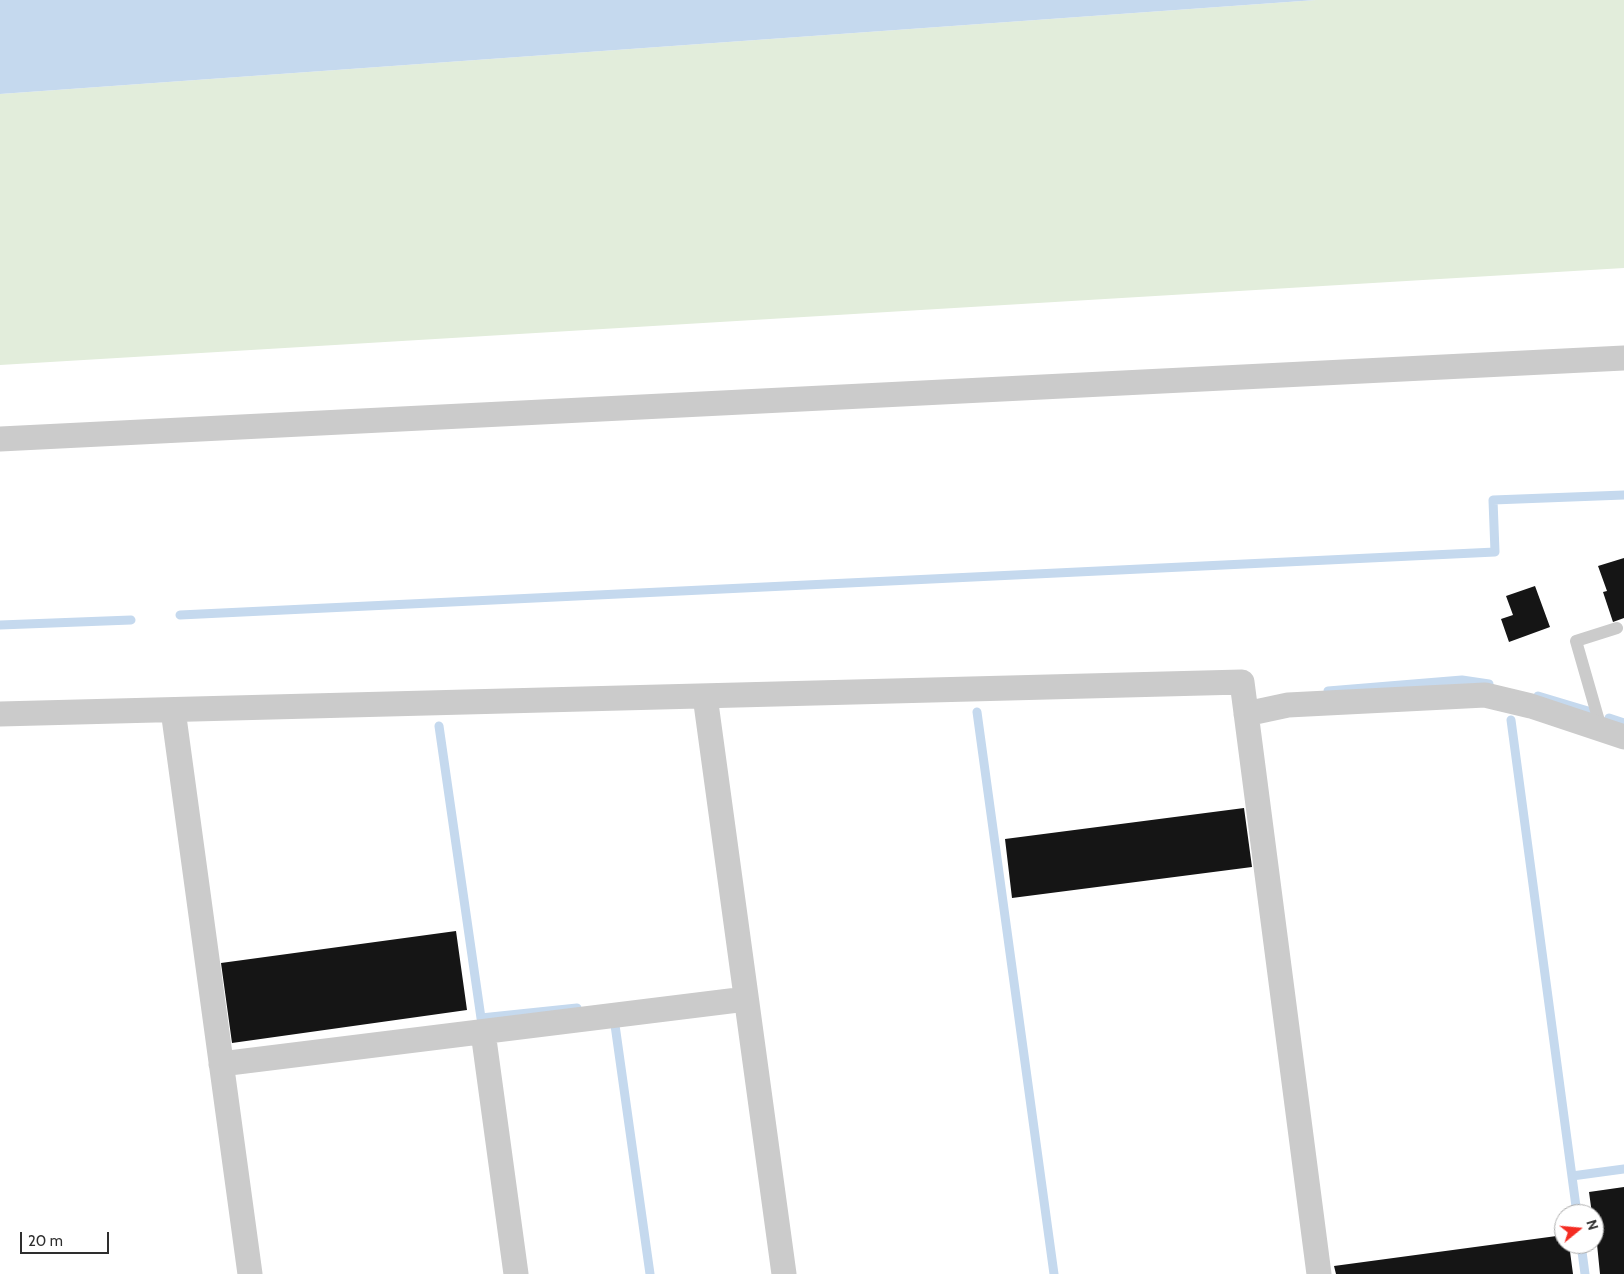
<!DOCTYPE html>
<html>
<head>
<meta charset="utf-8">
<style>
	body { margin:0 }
	#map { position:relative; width:1624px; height:1274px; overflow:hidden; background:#fff; font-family:Cabin,sans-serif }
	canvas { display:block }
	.north { position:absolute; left:1554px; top:1204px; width:50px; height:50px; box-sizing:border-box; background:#fff; border:1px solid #ababab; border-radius:50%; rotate:73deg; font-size:14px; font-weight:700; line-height:20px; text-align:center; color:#2e2e2e }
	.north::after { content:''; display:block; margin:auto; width:18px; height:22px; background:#f42c22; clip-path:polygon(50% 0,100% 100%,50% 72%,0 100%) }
	.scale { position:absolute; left:20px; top:1232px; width:89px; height:22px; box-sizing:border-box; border:2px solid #2e2e2e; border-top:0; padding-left:6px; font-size:15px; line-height:18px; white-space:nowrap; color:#2e2e2e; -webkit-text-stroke:4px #fff; paint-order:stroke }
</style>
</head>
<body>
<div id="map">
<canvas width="1624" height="1274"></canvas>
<div class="north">N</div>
<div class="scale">20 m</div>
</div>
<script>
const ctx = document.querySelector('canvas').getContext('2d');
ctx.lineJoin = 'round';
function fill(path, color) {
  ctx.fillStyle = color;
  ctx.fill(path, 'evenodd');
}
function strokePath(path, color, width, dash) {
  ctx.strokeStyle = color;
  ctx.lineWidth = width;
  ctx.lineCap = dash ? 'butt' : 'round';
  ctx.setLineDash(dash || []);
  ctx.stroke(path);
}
const green = new Path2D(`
	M1316,0h308v268l-1624,97v-271z`);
const water = new Path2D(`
	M0,0h1316l-1316,94z`);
const stream = new Path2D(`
	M180,615l1315,-63 -2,-52 131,-5
	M0,625l131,-5
	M1328,691l134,-11 27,4
	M1538,696l50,15
	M977,712l77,562
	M1609,718l15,5
	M1511,720l66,494
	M439,726l42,292 96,-10
	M615,1025l35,249
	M1572,1176l52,-7
	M1581,1244l4,30`);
const building = new Path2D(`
	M1624,558v60l-11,4 -10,-30 4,-1 -9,-25z
	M1535,586l15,41 -41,15 -8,-23 12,-4 -7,-19z
	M1244,808l8,59 -240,31 -7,-59z
	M456,931l11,79 -235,33 -11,-80z
	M1624,1187v87h-24l-6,-60h-2l-3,-22z
	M1564,1235v9h5l4,30h-237l-2,-8z`);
const service = new Path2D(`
	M1601,728l-25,-87 41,-13`);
const minor = new Path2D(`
	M0,439l1624,-81
	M705,696l79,578
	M173,710l77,564
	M0,714l1242,-32 77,592
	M1246,714l42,-9 197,-10 46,11 93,31
	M483,1032l33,242
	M221,1064l525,-65`);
fill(green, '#e2eddb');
fill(water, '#c5d9ee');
strokePath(stream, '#c5d9ee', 9);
fill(building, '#151515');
strokePath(service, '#cbcbcb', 12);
strokePath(minor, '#cbcbcb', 25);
</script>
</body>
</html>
